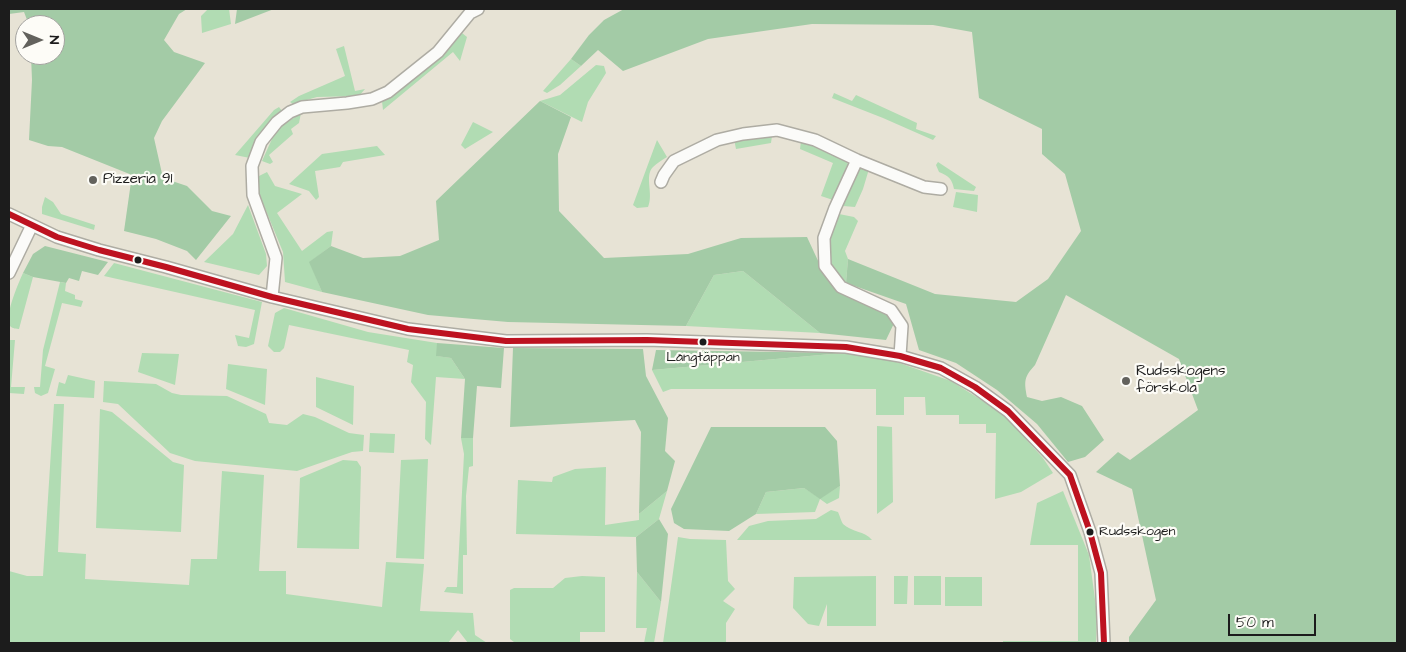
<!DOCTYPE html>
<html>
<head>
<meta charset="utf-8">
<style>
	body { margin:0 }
	#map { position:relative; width:1406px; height:652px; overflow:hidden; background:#e7e3d5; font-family:"Architects Daughter",sans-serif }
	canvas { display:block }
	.frame { position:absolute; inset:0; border:10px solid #1c1c1c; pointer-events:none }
	.north { position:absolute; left:15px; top:15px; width:50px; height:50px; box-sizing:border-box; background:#fdfcf7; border:1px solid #a3a29f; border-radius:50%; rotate:90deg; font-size:14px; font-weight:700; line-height:20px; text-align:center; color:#1c1c1c }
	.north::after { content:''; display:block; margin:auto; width:18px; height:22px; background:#63625d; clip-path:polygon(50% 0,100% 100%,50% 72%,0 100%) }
	.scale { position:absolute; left:1228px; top:614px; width:88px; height:22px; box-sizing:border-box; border:2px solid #1c1c1c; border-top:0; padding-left:6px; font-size:15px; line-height:18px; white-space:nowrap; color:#1c1c1c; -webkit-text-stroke:4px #fdfcf7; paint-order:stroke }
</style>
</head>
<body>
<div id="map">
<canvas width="1406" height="652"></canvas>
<div class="frame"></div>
<div class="north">N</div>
<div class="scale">50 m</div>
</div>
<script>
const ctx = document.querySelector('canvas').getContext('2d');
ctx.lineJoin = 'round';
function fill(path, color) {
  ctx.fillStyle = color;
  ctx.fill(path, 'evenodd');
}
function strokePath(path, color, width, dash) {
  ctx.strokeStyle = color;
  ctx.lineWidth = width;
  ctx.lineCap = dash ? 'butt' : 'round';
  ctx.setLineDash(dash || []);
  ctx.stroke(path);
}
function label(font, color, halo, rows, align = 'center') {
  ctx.font = font + ' "Architects Daughter",sans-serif';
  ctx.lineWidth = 4.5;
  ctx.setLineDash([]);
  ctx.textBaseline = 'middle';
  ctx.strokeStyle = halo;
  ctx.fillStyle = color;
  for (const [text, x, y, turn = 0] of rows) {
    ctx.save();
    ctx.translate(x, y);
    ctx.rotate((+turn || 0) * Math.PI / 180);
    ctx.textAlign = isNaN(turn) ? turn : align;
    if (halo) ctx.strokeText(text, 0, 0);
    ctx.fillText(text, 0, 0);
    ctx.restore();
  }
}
const green = new Path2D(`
	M208,9h21l2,15 -29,9 -1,-17z
	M462,33l5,4 -7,24 -7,-9 -70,58 -1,-9 30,-21z
	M344,46l11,45 10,-2 -6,7 -42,1 -24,7 -3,-2 9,-6 46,-20 -9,-27z
	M571,59l10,7 -21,19 -13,8 -4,-2z
	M596,65l8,1 2,7 -18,29 -6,20 -42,-21 20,-6z
	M834,93l18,8 4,-6 61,28 -1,6 20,7 -3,4 -50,-22 -51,-20z
	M279,107l3,4 -32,47 -15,-3 39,-45z
	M301,113l-2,10 -8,6 2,5 -24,21 4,7 -3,2 -8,-3 14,-31z
	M473,122l20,10 -28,17 -4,-4z
	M772,136l-1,7 -35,6 -2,-10z
	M657,140l10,17c-5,3 -10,6 -14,10 -9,9 1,27 -5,40l-11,1 -4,-3z
	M801,141l43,16 4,7 -15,36 -12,-4 12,-33 -33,-14z
	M377,146l8,9 -42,7 -3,5 -25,4 4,26 -3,3 -7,-9 -20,-7 33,-30z
	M938,162l38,25 -2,4 -20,-2c-2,-10 -5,-13 -15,-17l-3,-7z
	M862,168l7,1 -6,20 -8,18 -12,-1 15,-36z
	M267,172l8,14 27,8 -25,19 25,38 25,-19 6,-1 -2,15 -21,16 12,30 -37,-10 -2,-30 -26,-63v-12z
	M956,192l22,3 -1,17 -24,-5z
	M45,197l8,5 8,12 34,11 -1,5 -52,-16v-7z
	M248,205l18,49 1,12 -8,9 -55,-13 29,-28z
	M839,214l15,3 4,4 -13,30 3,8 -2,24c-26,-26 -19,-38 -7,-69z
	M114,263l148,39 -8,42 -8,3 -8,-1 -3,-11 14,3 6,-28 -151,-34z
	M743,271l77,62 -134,-7 28,-51z
	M23,273l10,4 -14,52c-2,0 -7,-1 -8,-2 -9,-7 8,-45 12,-54z
	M60,282l6,1 -1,8 10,4v4l8,2 -2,6 -19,-4 -17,63 10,3 -7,24 -7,3 -6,-3 -1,-6h6l3,-37z
	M284,308l84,24 69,11v13l14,2 14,21 -29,-2 -5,68 -6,-6 1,-37 -15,-20 2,-17 -6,-3 2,-12 -120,-25 -5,23 -4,4h-6l-6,-6 7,-33z
	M9,340h6l-4,47h14l-1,7 -15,-1z
	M142,353l37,1 -4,31 -37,-13z
	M843,353l45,6 63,22 51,32 41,45 10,15 -32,19 -26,7 1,-66h-10v-9h-27v-9h-33l-1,-18h-21v18h-28v-26h-205l-8,3 -11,-22z
	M228,364l39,5 -2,36 -39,-16z
	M68,375l27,6 -1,17 -38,-2 3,-14 6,2z
	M316,377l38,9 -1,39 -37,-18z
	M104,381l52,3 16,9 9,2 46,1 39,18 3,9 18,2 16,-11 12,3 34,16 15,2 -1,16 -11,1 -55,19 -102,-10 -25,-8 -52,-49 -15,-2z
	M54,404h10l-6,148 28,2 -1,25 104,6 2,-26h26l5,-88 42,4 -5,96h27v23l96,13 4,-45 38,2 -4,47 53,2 2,22 12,8h-19l-10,-13 -10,13h-439v-72l18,5h16z
	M100,409l12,3 61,50 11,3 -3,67 -85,-4z
	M877,426l15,1 1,75 -16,12z
	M370,433l25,1 -1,19 -25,-1z
	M461,438h12v28l-4,1 -3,29 1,59h-4v39l-19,-2 3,-5h10l7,-133z
	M428,459l-4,100 -28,-1 5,-98z
	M343,460l14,1 4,6 -2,82 -62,-1 3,-70z
	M606,467l-1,58 34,-5v-6l28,-23 -8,28 -23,18 -120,-3 2,-54 34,2 1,-5 22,-8z
	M840,486l-1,12 -12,6 -7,-5 -5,13 -59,2 10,-22 38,-4 16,10z
	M1063,491l26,64 8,59 -1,29h-93v-2h75v-96h-48l7,-42z
	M831,510l7,2c2,4 3,9 5,12 8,8 22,7 29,16h-135l12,-14 19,-5 48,-2z
	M678,537l12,2 36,1 2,41 7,8 -12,12 12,8 -9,14v20h-63z
	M637,572l24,30 -7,41h-10l3,-15h-11z
	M582,576l23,1v55h-25v11l-66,-1 -4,-3v-49l4,-2h39l12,-10z
	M876,576v50h-49v-22l-8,22 -11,-2 -15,-16 1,-31z
	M894,576h14l-1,28h-13z
	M914,576h27v29h-27z
	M945,577h37v29h-37z`);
const forest = new Path2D(`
	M9,9h178l-8,5 -15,26 10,12 31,11 -43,58 -8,17 9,40 24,8 25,25 19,5 -35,44 -9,-9 -31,-12 -32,-8 8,-56 -70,-28 -14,-1 -19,-6 3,-60 -1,-25h24v-30h-26l-5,-13 -15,2z
	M237,9h37l-39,15z
	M624,9h773v634h-268v-6l27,-37 -24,-111 -36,-17 22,-20 12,8 68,-50 -19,-51 -113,-64 -31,70c-11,12 -11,16 -8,32l15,4 19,-4 21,9 22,34 -19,17 -17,5 -31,-38 -40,-34 -41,-27 -37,-13 -13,-46 -60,-21 2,-24 87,35 81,8 32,-23 33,-48 -16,-57 -23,-20v-25l-63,-31 -7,-66 -39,-7 -121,-1 -104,15 -85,32 -25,-21 -17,16 -10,-7 18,-24 15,-15z
	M540,101l31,16 -13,37 1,57 45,47 84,-4 53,-16 66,-1 13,28 16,22 62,28 -12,25 -66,-7 -77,-62 -29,4 -28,51 -178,-4 -80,-7 -106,-23 -13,-30 22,-16 32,12 37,-2 39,-16 -3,-39z
	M45,246l63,16 -10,13 -16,-4 -3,10 -10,-3 -3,5 -33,-6 -10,-4 10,-19z
	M437,343l67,5 -3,40 -24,-2 -4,52h-12l4,-59 -14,-21 -15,-2z
	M513,348l130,1 3,27 22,42 -3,33 10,10 -8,30 -28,23 2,-82 -6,-12 -125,7z
	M656,350l187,3 -191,17z
	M711,427h114l12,14 3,45 -20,13 -16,-11 -38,4 -10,22 -27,17 -45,-2 -10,-6 -3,-14z
	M659,519l9,15 -7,68 -24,-30 -1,-35z`);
const street = new Path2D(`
	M857,160l-22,48 -11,30 1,28 16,21 50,23 11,16 -2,30
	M661,182l3,-7 10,-14 43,-21 26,-6 34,-4 38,10 42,20 67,27 17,2
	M9,214l48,23 42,13 67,17 106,30 136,32 98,12 141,-1 199,7 54,9 41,12 34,19 33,24 62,64 20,57 11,41 3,70
	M9,273l23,-48
	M272,297l4,-39 -23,-63 -1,-29 9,-24 16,-20 13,-10 12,-5 45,-4 25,-4 16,-7 50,-40 32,-39 8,-4`);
const bus1 = new Path2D(`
	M9,214l48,23 42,13 67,17 106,30 136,32 98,12 141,-1 199,7 54,9 41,12 34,19 33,24 62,64 20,57 11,41 3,70`);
const markers = [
	[93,180,5,"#63625d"],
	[138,260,4.5,"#1c1c1c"],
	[703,342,4.5,"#1c1c1c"],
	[1126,381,5,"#63625d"],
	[1090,532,4.5,"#1c1c1c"]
];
const busNames = [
	["Långtäppan",703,358],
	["Rudsskogen",1099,532,"left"]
];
const poiNames = [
	["Pizzeria 91",103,180],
	["Rudsskogens",1136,372],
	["förskola",1136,389]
];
fill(green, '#b1dcb3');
fill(forest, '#a3cba6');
strokePath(street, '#aeaca3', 14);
strokePath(street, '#fbfbf9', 11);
strokePath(bus1, '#bd1220', 6);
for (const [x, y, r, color] of markers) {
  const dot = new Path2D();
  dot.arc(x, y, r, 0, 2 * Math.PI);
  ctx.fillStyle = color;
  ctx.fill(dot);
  strokePath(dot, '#fdfcf7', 2);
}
label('14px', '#1c1c1c', '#fdfcf7', busNames);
label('15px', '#1c1c1c', '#fdfcf7', poiNames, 'left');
</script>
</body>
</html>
